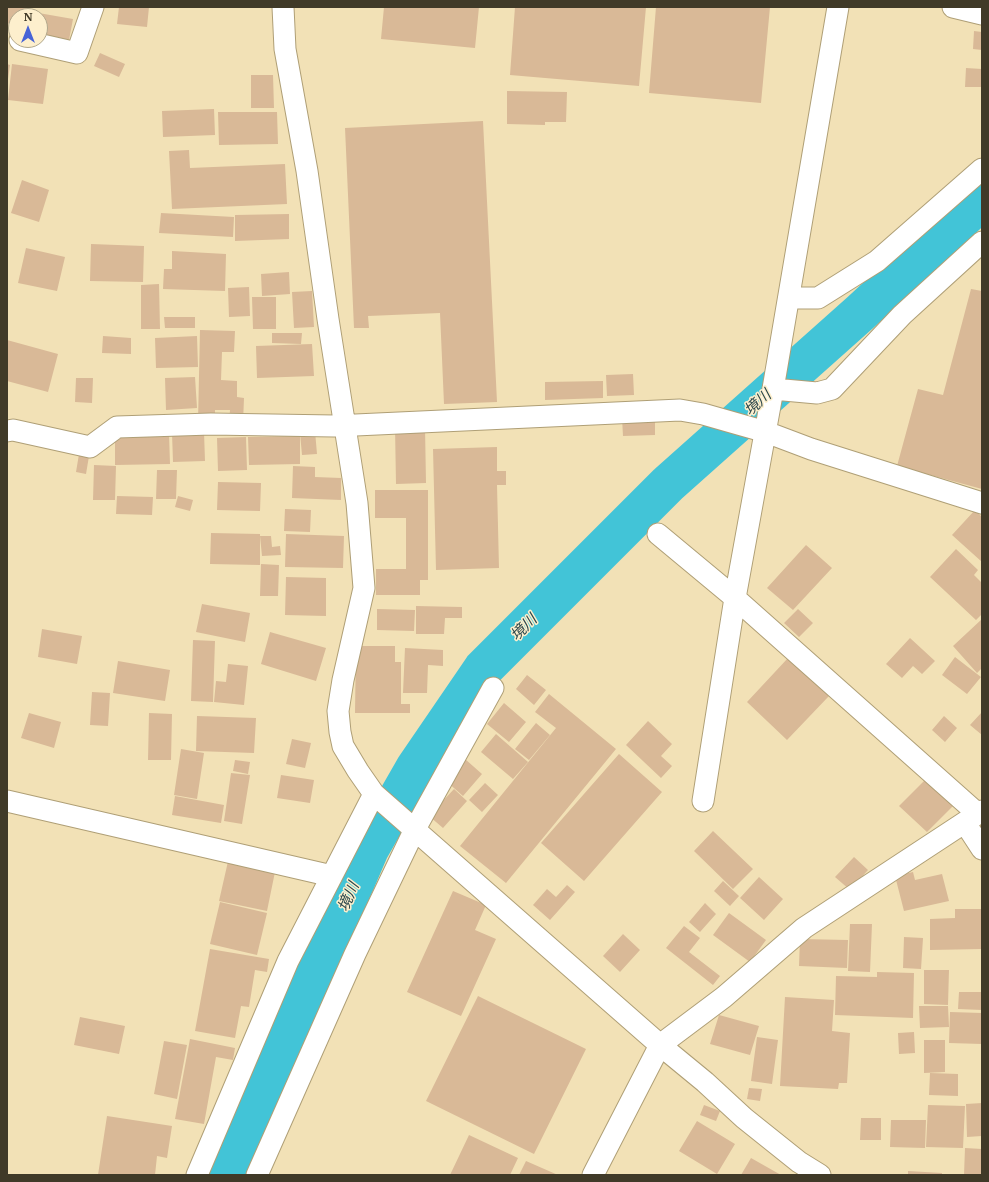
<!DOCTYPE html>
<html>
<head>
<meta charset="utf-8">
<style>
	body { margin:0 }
	#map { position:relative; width:989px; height:1182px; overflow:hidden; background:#f2e1b6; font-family:Merriweather,serif }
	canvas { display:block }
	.frame { position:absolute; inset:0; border:8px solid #403a28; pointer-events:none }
	.north { position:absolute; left:8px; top:8px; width:40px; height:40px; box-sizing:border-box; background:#fdefcd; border:1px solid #b1a78b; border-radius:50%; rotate:0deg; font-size:11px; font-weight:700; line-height:16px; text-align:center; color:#403a28 }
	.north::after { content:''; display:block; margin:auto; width:14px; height:18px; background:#4763d7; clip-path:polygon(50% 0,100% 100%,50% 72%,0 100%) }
</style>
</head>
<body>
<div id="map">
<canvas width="989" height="1182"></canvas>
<div class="frame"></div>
<div class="north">N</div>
</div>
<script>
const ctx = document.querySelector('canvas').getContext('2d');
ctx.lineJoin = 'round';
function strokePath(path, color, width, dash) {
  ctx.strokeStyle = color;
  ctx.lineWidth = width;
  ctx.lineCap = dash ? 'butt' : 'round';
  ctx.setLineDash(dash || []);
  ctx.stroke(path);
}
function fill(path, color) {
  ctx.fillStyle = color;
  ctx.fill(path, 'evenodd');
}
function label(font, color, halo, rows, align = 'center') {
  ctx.font = font + ' Merriweather,"Noto Sans JP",serif';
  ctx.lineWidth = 3;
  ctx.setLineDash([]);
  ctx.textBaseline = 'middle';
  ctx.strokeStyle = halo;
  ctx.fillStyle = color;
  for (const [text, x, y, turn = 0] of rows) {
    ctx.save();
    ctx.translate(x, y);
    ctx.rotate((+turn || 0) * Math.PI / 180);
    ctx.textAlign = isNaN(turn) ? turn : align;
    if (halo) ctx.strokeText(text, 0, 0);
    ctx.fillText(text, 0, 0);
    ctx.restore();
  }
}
const river = new Path2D(`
	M229,1175l140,-326 47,-82 67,-98 185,-185 193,-172 121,-112`);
const building = new Path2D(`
	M7,7h19l-2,9h-8v9l-9,-2z
	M119,7h30l-2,20 -30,-3z
	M384,7h95l-4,41 -94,-9z
	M515,7h131l-7,79 -129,-11z
	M656,7h114l-9,96 -112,-10z
	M27,11l46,8 -4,21 -29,-5v-19h-14z
	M974,31l8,1v18l-9,-1z
	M100,53l25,11 -6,13 -25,-11z
	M7,64l3,1 -2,14h-1z
	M12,64l36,5 -5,35 -35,-4z
	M966,68l16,1v18h-17z
	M251,75h22l1,33h-23z
	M507,91l60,1 -1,30h-21v3l-38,-1z
	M214,109l1,26 -52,2 -1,-26z
	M218,112h59l1,32 -59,1z
	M483,121l14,281 -53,2 -4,-91 -72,3 1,12h-15l-9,-200z
	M189,150l1,18 95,-4 2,40 -115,5 -3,-58z
	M22,180l27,10 -10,32 -28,-9z
	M161,213l73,4 -1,20 -74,-4z
	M289,214v25l-54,2v-26z
	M91,244l53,2 -1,36 -53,-1z
	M26,248l39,9 -8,34 -39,-8z
	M172,251l54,3 -1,37 -62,-2 1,-20h8z
	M289,272l1,22 -28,2 -1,-22z
	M159,284l1,45h-19v-44z
	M249,287l1,29 -21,1 -1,-29z
	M971,289l11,2v198l-85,-23 21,-77 25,6z
	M312,291l2,36 -20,1 -2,-36z
	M252,297h24v32h-23z
	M164,317h31v11h-30z
	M200,330l35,1 -1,21h-12l-1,28 16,1v16l7,1 -1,25h-14l1,-13h-15v12h-17z
	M272,333h30l-1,11 -29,-1z
	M103,336l28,2v16l-29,-1z
	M197,336l1,31 -42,1 -1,-30z
	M7,340l51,14 -10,38 -41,-11z
	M312,344l2,32 -57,2 -1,-32z
	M633,374l1,21 -27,1 -1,-21z
	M195,377l2,31 -31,2 -1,-32z
	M76,378h17l-1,25 -17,-1z
	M603,381v17l-58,2v-18z
	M655,417v18l-32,1 -1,-18z
	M395,427h30l1,56 -30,1z
	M315,431l2,23 -15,1 -2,-22z
	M204,432l1,29 -32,1 -1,-29z
	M115,433h54l1,31 -55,1z
	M300,436v28l-51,1 -1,-28z
	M246,437l1,33 -29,1 -1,-33z
	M497,447v24h9v14h-9l2,83 -63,2 -3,-121z
	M79,454l10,2 -3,18 -10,-2z
	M94,465l22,1 -1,34h-22z
	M293,466l22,1v10l26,1v22l-49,-2z
	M157,470h20l-1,29h-20z
	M218,482l43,1 -1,28 -43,-1z
	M375,490h53v90h-8v15h-44v-26h30v-51h-31z
	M117,496l36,1 -1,18 -36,-1z
	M178,496l15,4 -3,11 -15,-4z
	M285,509l26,1 -1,22 -26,-1z
	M975,510l7,7v45l-30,-27z
	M211,533l49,1v31l-50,-1z
	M286,534l58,2 -1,32 -58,-1z
	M260,536h11l1,11 8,-1 1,9 -19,1z
	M806,545l26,23 -39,42 -26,-22z
	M956,549l22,21 -4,5 8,8v31l-6,6 -46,-43z
	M261,564l18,1 -1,31h-18z
	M286,577l40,1v38l-41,-1z
	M202,604l48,9 -5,29 -49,-10z
	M416,606l46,1v11h-17l-1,16h-28z
	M377,609l38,1 -1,21 -37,-1z
	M798,609l15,14 -14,14 -15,-14z
	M982,619v49l-5,5 -24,-27z
	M42,629l40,7 -5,28 -39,-7z
	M270,632l56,16 -10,33 -55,-17z
	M910,638l25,23 -13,13 -9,-8 -11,12 -16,-14z
	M193,640l22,1 -2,61 -22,-1z
	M356,646h39v16h6v42h9v9h-55z
	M405,648l38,2v16l-15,-1 -1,28h-24z
	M955,657l26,20 -14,17 -25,-19z
	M788,658l41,38 -42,44 -40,-38z
	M118,661l52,9 -5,31 -52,-8z
	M228,664l20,2 -4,39 -30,-3 2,-21 10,1z
	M527,675l19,15 -12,15 -18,-16z
	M92,692l18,1 -2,33 -18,-1z
	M549,694l67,55 -110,134 -46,-37 96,-118 -21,-16z
	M504,703l22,19 -17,20 -22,-18z
	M982,712v23l-12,-10z
	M29,713l32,9 -7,26 -33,-10z
	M149,713l23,1 -1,46h-23z
	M197,716l59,2 -2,35 -58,-2z
	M944,716l13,12 -12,14 -13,-12z
	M648,721l24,23 -11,12 11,10 -11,12 -35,-33z
	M536,723l14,12 -21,25 -14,-11z
	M496,734l32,28 -15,17 -32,-27z
	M292,739l19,4 -6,25 -19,-4z
	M181,749l23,4 -7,46 -23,-4z
	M619,754l43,38 -78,89 -43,-38z
	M465,759l17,15 -19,22 -17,-15z
	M235,760l15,2 -2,12 -15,-3z
	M231,773l19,2 -8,49 -18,-3z
	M281,775l33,5 -4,23 -33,-5z
	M925,780l28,26 -26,26 -28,-26z
	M485,783l13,12 -16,17 -13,-12z
	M454,789l13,12 -24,27 -14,-12z
	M175,796l49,9 -3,18 -49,-8z
	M713,831l40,38 -20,20 -39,-38z
	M229,857l47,10 -9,44 -48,-10z
	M854,857l14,13 -18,20 -15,-13z
	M913,872l2,8 27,-6 7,27 -45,10 -9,-35z
	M759,877l24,22 -19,21 -24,-22z
	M723,881l16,15 -9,10 -16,-15z
	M567,885l8,7 -25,28 -17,-15 14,-16 9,8z
	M453,891l33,14 -11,25 21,9 -35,77 -54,-24z
	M220,902l47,11 -10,42 -47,-11z
	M705,903l11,11 -16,18 -11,-10z
	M955,909h27v40l-52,1v-31l25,-1z
	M729,913l37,27 -16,22 -37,-27z
	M850,924h22l-2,48 -22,-1z
	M684,926l16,12 -11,14 31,24 -7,9 -47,-37z
	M623,934l17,16 -20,22 -17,-16z
	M904,937l19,1 -2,31 -18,-1z
	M800,939l48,1 -1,28 -48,-2z
	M210,949l59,10 -2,13 -12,-2 -6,37 -8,-1 -6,32 -40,-7z
	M924,970h25l-1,35 -24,-1z
	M877,972l37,1 -1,45 -78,-3 1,-39 41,1z
	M959,992h23v18l-24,-1z
	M478,996l108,53 -52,105 -108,-53z
	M785,997l49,3 -2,31 18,2 -3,50h-8l-1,6 -58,-3z
	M919,1006h29l1,21 -29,1z
	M950,1012l32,1v31l-33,-1z
	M719,1015l40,11 -9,29 -40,-11z
	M80,1017l45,9 -6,28 -45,-9z
	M914,1032l1,21 -16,1 -1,-21z
	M757,1037l21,3 -6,44 -21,-3z
	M190,1039l45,9 -2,12 -17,-3 -12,67 -29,-5z
	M924,1040h21v32l-21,1z
	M164,1041l23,4 -10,54 -23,-5z
	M930,1073l28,1v22l-29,-1z
	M749,1088l13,1 -2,12 -13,-2z
	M982,1103v33l-15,1 -1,-33z
	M704,1105l16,6 -4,10 -16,-6z
	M928,1105l37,1 -2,42 -37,-1z
	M107,1116l65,10 -5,32 -10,-2 -2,19h-57z
	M861,1118h20v22h-21z
	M891,1120h35l-1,28 -35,-1z
	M697,1121l38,23 -18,30 -38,-23z
	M469,1135l49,23 -8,17h-60z
	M965,1148l17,1v26h-18z
	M751,1158l30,17h-40z
	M526,1161l32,14h-39z
	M908,1171l34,2v2h-34z`);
const minor = new Path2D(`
	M283,7l2,42 22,122 21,148 29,184 7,85 -21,92 -5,31 2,21 3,14 15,25 16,23 286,251 45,37 39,36 55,44 21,13
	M953,7l29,7
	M20,40l57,13 16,-46
	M789,298h29l59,-37 105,-92
	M773,389l44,4 15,-4 70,-74 80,-73
	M7,431l6,-1 77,17 27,-20 94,-3 123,2 346,-16 23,4 63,18 45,17 171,54
	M658,534l77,64 243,216
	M7,801l325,75
	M703,801l32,-203 38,-209 65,-382
	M965,823l17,26
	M197,1175l91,-214 86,-167
	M257,1175l98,-221 60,-125 78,-141
	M593,1175l67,-130 64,-48 80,-69 178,-117`);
const waterNames = [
	["境川",758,403,-42],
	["境川",524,628,-45],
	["境川",349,897,-67]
];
strokePath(river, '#42c4d7', 40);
fill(building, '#d9b997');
strokePath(minor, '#af9f76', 23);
strokePath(minor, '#fff', 21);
label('italic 15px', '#2a464b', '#fdefcd', waterNames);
</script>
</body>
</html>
